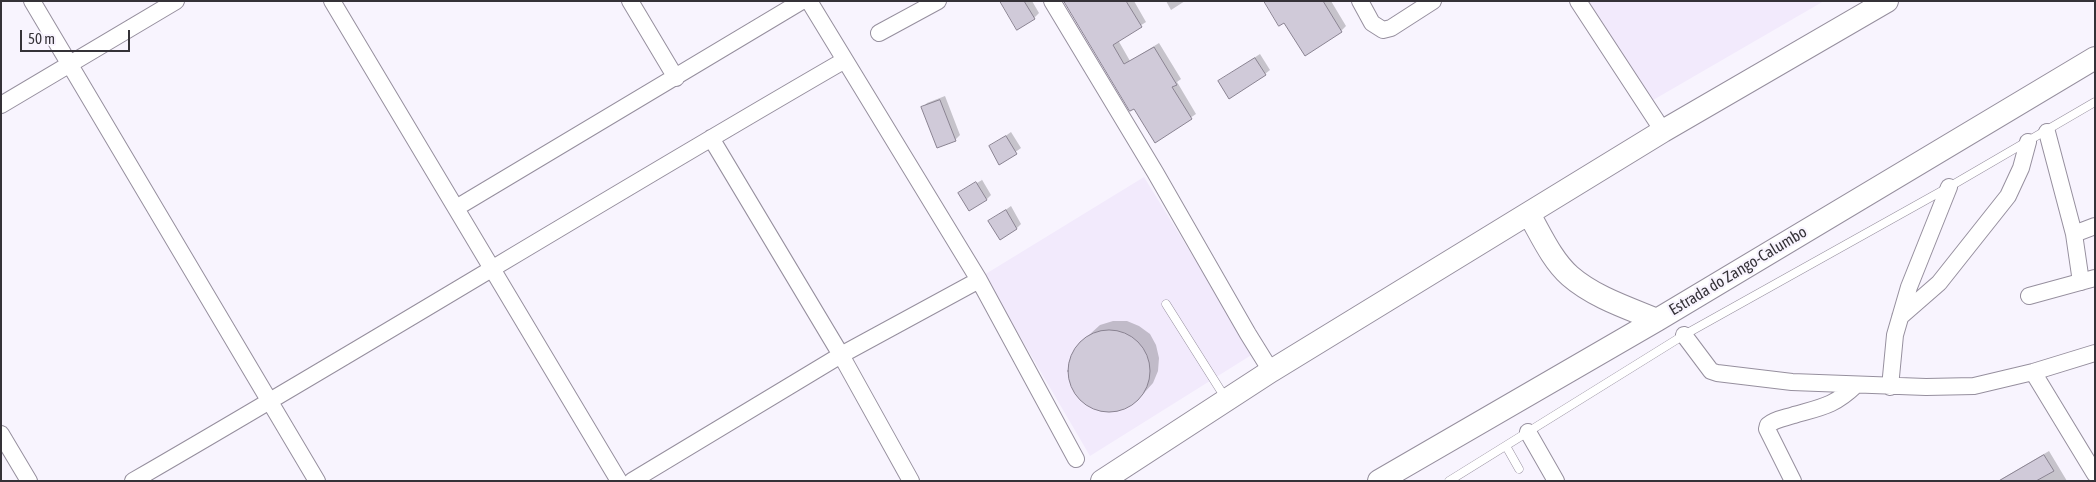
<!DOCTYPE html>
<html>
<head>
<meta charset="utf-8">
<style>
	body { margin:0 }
	#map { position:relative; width:2096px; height:482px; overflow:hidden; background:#f8f4fe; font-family:"Asap Condensed",sans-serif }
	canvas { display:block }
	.frame { position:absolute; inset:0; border:2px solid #353238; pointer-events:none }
	.scale { position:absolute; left:20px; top:30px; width:110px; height:22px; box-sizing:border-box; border:2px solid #353238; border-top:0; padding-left:6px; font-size:15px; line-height:18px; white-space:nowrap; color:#353238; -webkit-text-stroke:4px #f8f4fe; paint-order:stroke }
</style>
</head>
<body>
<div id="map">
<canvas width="2096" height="482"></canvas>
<div class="frame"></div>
<div class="scale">50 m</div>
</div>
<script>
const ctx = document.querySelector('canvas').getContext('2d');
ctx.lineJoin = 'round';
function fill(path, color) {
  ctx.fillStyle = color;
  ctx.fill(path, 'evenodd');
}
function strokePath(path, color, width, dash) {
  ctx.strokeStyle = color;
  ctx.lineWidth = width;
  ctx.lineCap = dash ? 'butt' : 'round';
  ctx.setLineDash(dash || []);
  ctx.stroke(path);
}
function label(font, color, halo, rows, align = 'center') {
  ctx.font = font + ' "Asap Condensed",sans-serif';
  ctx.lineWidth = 4.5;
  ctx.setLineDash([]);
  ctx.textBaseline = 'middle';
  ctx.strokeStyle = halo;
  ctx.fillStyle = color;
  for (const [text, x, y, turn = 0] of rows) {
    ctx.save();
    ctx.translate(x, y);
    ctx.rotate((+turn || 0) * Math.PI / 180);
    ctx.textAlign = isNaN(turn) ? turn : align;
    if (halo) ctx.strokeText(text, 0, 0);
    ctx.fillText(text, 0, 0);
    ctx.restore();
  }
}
const built = new Path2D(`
	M1582,1h242l-176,102z
	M1144,177l109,177 -163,102 -106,-181z`);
const shadow = new Path2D(`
	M1002,1h30l7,12 -5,5z
	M1064,1h70l12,21 -28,18 12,21 29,-18 22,36 -4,3 19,32 -40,27z
	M1166,1h19l-14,9z
	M1266,1h65l15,25 -5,5 -56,-10z
	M1260,54l10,16 -5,4 -46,7z
	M945,96l15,39 -5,5 -33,-32 5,-5z
	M1011,132l10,16 -21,15 -10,-16z
	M981,178l10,17 -4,4 -27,-6 22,-13z
	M1011,206l10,18 -4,4 -27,-7z
	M1113,321h14l12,5 11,8 6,11 3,13 -1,13 -5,12 -9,10 -10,10 -11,6 -13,3 -13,-2 -12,-6 -9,-9 -6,-13 -2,-13 4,-14 7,-11 21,-19z
	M2049,451l18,30h-69z`);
const building = new Path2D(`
	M1000,1h24l11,18 -18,11z
	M1064,1h62l16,26 -29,18 11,19 30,-17 23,38 -5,2 20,32 -37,24 -21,-34 -4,2z
	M1264,1h59l19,31 -37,24 -21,-33 -5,3z
	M1255,58l11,17 -37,24 -11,-18z
	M940,100l16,41 -19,7 -16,-41z
	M1006,136l11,18 -18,11 -10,-19z
	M976,182l11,18 -18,11 -11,-18z
	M1006,210l11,19 -17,11 -12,-19z
	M1068 371a41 41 0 1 1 82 0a41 41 0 1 1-82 0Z
	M2044,455l10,16 -18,10h-37z`);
const service = new Path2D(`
	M1166,304l60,95
	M1506,446l13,23
	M1449,481l235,-146 265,-148 146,-85`);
const minor = new Path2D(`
	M32,1l285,480
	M332,1l287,480
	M630,1l46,77
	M809,1l170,279 97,179
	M1052,1l103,171 93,162 23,37
	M1360,1l12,22 11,7 8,-2 42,-27
	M1578,1l85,130
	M879,33l59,-32
	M1,105l175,-104
	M2047,132l27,102 7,48
	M711,138l130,217 70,126
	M456,208l346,-207
	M2074,234l21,-8
	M2029,296l66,-18
	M1900,317l39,-34 69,-87 13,-28 7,-26
	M1684,335l27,36 6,2 75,9 134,5 48,-1 59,-14 62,-19
	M2033,372l62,102
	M1890,387l5,-52 14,-48 40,-100
	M1528,432l28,49
	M1,434l28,47
	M133,481c239,-138 473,-283 712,-421
	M632,481l209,-126 138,-75
	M1793,481l-26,-52 1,-4c7,-6 17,-7 26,-10 28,-8 40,-9 62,-30`);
const secondary = new Path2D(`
	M1529,214c12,21 23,46 41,62 24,21 58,32 87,44
	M1102,481l169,-110 392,-240 224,-130
	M1379,481l278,-161 438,-262`);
const streetNames = [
	["Estrada do Zango-Calumbo",1738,271,-31]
];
fill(built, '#f2eafc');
fill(shadow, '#0003');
fill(building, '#d0cad9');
strokePath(building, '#8a8392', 1);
strokePath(service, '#968f9e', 9);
strokePath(minor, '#968f9e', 18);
strokePath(secondary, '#968f9e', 24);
strokePath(service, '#fff', 8);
strokePath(minor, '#fff', 16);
strokePath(secondary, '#fff', 22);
label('16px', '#353238', '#f8f4fe', streetNames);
</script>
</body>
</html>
